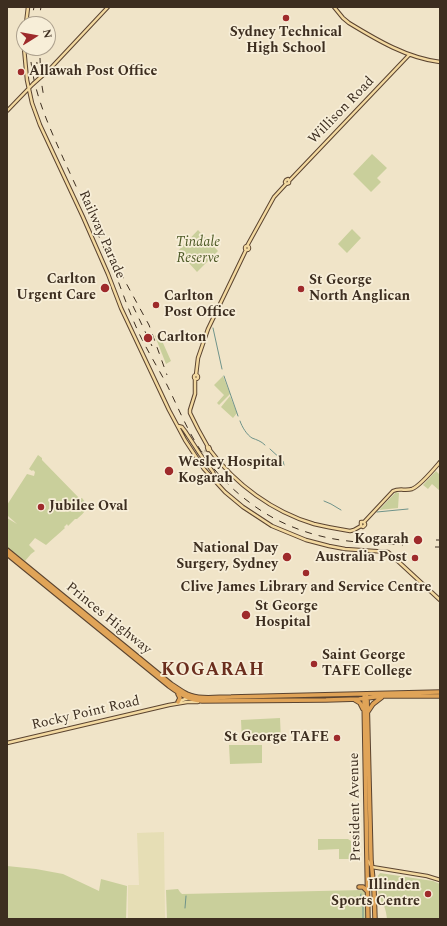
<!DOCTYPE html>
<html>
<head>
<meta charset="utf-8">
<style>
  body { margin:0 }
  #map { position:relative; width:447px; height:926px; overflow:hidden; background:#f0e4c8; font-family:Spectral,serif }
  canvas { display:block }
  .frame { position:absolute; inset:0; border:8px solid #3d2e20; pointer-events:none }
  .north { position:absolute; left:16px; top:16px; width:40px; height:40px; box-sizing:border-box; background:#f7eed8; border:1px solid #ada18e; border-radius:50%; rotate:79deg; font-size:11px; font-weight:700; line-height:16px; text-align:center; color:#3d2e20 }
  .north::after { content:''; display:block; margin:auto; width:14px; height:18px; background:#9e2a2b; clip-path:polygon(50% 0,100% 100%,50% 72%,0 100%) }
</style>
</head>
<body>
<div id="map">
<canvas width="447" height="926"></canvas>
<div class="frame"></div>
<div class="north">N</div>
</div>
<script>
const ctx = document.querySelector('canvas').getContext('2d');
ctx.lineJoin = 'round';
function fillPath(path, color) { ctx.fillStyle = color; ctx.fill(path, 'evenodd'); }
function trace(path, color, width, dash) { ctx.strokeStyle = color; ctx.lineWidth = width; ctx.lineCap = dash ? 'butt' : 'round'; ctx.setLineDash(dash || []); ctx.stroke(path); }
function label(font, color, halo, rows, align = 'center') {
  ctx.font = font + ' Spectral,serif'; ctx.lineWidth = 3.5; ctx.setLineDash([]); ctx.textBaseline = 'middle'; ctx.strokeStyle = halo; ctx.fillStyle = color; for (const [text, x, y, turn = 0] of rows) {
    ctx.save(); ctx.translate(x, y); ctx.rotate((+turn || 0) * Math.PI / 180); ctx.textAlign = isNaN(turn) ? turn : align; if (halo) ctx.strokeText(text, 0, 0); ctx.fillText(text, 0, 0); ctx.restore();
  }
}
fillPath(new Path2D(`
  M164 832 165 919H128V885H139L137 833Z`), '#e6deb5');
fillPath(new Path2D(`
  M372 154 387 168 377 178 381 182 371 192 353 174Z
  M352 229 361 238 347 253 338 244Z
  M198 230 218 251 197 272 178 251Z
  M159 334 171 361 166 364 155 336Z
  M223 376 230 394 219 405 217 403 224 395 214 385Z
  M230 396 237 413 233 418 221 407Z
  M38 455 42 458V460L80 499 82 498C90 508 85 512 77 519H75L68 526 67 524 64 527 65 528C59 534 52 539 46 545L35 538 29 545 35 551 31 554 25 561 7 547V518L17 524 8 516H7V505L27 474 34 476 35 472 33 470 32 471 29 469Z
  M436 471 440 475V491L432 484 428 489 423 485Z
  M396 492 399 493 398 508 379 510Z
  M280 718 281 741 242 742 241 720Z
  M229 745H262V763L230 764Z
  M348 839 351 841V859H339V849L318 850V839Z
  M7 866 36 869 63 874 99 891 101 879 127 886 126 919H7Z
  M380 873 433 881 440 884V919H387C386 911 385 905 379 899L377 877Z
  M178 889 180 892 182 894 365 890 366 919H167L166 890Z`), '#c9cf9b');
trace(new Path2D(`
  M213 328 222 369
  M224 376 238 416
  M240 421C242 427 247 435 252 438 257 440 261 441 265 445
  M270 449 283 461 284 465
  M324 501 331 504 341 510
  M377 512 408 509
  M361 894 360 899 363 907V919
  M185 908 186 896`), '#6f938a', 1);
trace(new Path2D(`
  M201 453 207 450`), '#ccc0a6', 2.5, [2.5, 1]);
const major = new Path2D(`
  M334 7 343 18 349 23C377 40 407 58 440 62
  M26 24 28 7
  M24 48 27 80 32 103 40 125 83 217 108 274 121 308 169 410 185 440 204 469 225 492 243 507 272 526 306 540 329 546 345 549 388 552 440 600
  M42 76 48 71 108 7
  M7 111 33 84
  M286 184 285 182 286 180 288 179 289 181
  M245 248a2 2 0 1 1 4 0a2 2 0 1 1-4 0Z
  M247 246 274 197 286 184 289 183V181L409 55
  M194 377a2 2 0 1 1 4 0a2 2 0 1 1-4 0Z
  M196 375 198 358 208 329 246 250
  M195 380V394L190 410V413L198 429 208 447
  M178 426 182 427 185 431 200 454 213 472 217 483
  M207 447H209L210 449 208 450Z
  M210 450C235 484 273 512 314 524 326 527 338 529 350 531L354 530 361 526V522H364L393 491C399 488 406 491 412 489 420 486 434 469 440 462
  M361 526 363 527 365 525V524L364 522
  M179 701 189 698
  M7 743 169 705 187 702H198
  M368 861 372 867 427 876 440 880`);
const highway = new Path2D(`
  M7 550 171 684C176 687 181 691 187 694 200 700 217 697 231 697L440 692
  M7 554 169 686C180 694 189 700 202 701L326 700 359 699 383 696H440
  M178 694 180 698 178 702
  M364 697 368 919
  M367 697 371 860 374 890 375 919
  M355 700 360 703 363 709
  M367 713 373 704 382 697
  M359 887H363L367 891`);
trace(major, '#5b4430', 4.5);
trace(highway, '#5b4430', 5.5);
trace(major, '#f3d9a0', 2.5);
trace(highway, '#e0a458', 3.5);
trace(new Path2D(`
  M31 24 34 7
  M38 24 41 7
  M30 48C31 88 48 124 64 160 78 191 93 222 106 253 117 275 124 299 134 322 143 344 156 364 167 385 178 407 187 430 201 451 214 471 230 488 249 502 272 520 300 532 329 538 353 543 378 543 403 545
  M36 48 37 64
  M40 58 41 80 44 98
  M120 272 149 325 167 375
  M133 306 152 346
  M385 538H403
  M436 540H440
  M435 547H440`), '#3d2e20', 1, [7, 7]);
const majorBridge = new Path2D(`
  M33 84 42 76`);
trace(majorBridge, '#5b4430', 4.5, []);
trace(majorBridge, '#f3d9a0', 2.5);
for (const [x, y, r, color] of [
  [286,18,4,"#9e2a2b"],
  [21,72,4,"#9e2a2b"],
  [105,288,5,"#9e2a2b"],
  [301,289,4,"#9e2a2b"],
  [156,305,4,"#9e2a2b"],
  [148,338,5,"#9e2a2b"],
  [169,471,5,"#9e2a2b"],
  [41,507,4,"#9e2a2b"],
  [418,540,5,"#9e2a2b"],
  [287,557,5,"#9e2a2b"],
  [415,558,4,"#9e2a2b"],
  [306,573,4,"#9e2a2b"],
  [246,615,5,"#9e2a2b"],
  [314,664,4,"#9e2a2b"],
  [337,738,4,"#9e2a2b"],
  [428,894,4,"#9e2a2b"]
]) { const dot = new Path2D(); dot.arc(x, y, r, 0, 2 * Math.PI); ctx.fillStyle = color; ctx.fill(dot); trace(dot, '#f7eed8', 1.5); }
label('bold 14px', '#3d2e20', '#f7eed8', [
  ["Sydney Technical",286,33,"center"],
  ["High School",286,49,"center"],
  ["Allawah Post Office",29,72],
  ["Carlton",96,280,"right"],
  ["Urgent Care",96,296,"right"],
  ["St George",309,281],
  ["North Anglican",309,297],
  ["Carlton",164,297],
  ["Post Office",164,313],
  ["Carlton",157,338],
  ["Wesley Hospital",178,463],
  ["Kogarah",178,479],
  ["Jubilee Oval",49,507],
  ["Kogarah",409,540,"right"],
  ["National Day",278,549,"right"],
  ["Surgery, Sydney",278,565,"right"],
  ["Australia Post",407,558,"right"],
  ["Clive James Library and Service Centre",306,588,"center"],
  ["St George",255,607],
  ["Hospital",255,623],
  ["Saint George",322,656],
  ["TAFE College",322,672],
  ["St George TAFE",329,738,"right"],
  ["Illinden",420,886,"right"],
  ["Sports Centre",420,902,"right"]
], 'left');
label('14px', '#3d2e20', '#f7eed8', [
  ["Willison Road",342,111,-46],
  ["Railway Parade",101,235,66],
  ["Princes Highway",108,619,39],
  ["Rocky Point Road",86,714,-13],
  ["President Avenue",356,807,-91]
]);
label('italic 14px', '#4d5a26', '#f7eed8', [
  ["Tindale",198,243],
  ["Reserve",198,259]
]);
ctx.letterSpacing = '1px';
label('bold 18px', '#6b2e1e', '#f7eed8', [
  ["KOGARAH",213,671]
]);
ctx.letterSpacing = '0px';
</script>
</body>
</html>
